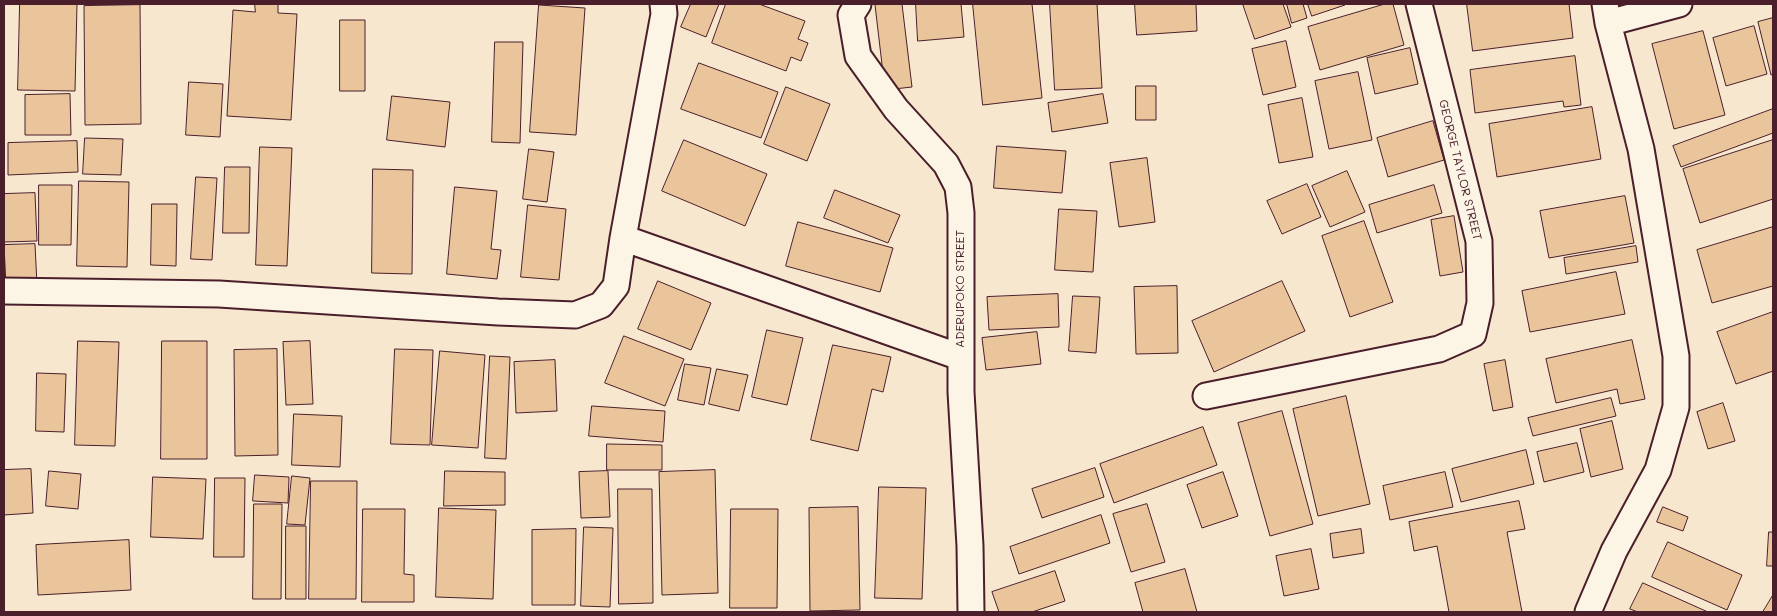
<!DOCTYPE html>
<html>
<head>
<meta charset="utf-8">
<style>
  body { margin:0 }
  #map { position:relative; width:1777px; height:616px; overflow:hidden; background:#f7e7cf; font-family:Mali,sans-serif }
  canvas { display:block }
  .frame { position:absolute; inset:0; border:5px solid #4a1f2b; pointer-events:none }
</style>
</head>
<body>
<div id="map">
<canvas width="1777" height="616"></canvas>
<div class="frame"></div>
</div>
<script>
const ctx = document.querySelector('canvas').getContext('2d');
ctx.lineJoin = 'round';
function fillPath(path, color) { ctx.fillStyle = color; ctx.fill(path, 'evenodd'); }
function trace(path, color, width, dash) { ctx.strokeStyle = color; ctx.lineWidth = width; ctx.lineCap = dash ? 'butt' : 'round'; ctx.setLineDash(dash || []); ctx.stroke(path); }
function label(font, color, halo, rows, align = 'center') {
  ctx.font = font + ' Mali,sans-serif'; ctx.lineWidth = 4; ctx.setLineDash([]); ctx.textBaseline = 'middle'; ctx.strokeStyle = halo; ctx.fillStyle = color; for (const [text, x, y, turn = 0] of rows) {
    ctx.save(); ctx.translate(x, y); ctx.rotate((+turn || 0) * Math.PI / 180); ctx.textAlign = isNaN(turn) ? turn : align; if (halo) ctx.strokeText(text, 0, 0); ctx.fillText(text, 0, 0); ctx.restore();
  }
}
const building = new Path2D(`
  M20 4H77L75 91 18 90Z
  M255 4H278V13L297 14 291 120 227 116 233 10 255 12Z
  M691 4H719L706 37 681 27Z
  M726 4H759L805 21 798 39 808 43 801 61 791 57 786 71 712 43Z
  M902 4 912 87 885 90 875 5Z
  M916 4H961L964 37 918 41Z
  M973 4H1032L1042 98 983 105Z
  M1050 4H1097L1102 88 1055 90Z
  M1135 4H1196L1197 31 1137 35Z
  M1243 4H1283L1291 27 1255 39Z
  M1287 4H1303L1307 18 1292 23Z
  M1308 4H1344L1345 5 1312 16Z
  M1385 4H1393L1404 45 1320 70 1308 27Z
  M1467 4H1569L1573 38 1473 51Z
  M140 5 141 124 85 125 84 6Z
  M539 5 585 8 576 135 530 132Z
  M1773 18V74L1771 75 1758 22Z
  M340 20H365V91H340Z
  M1754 26 1767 74 1726 86 1713 38Z
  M1703 31 1725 115 1674 129 1652 44Z
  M1286 41 1296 87 1263 95 1252 49Z
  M495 42H523L520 143 492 142Z
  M1410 48 1418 84 1375 94 1367 58Z
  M1575 56 1581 105 1564 107 1563 101 1475 113 1470 70Z
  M699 63 778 92 761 138 681 109Z
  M1358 72 1372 140 1329 149 1315 81Z
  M189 82 223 84 220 137 186 135Z
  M1136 86H1156V120H1136Z
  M786 87 830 104 807 161 764 144Z
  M70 94 71 135H25V95Z
  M1103 94 1108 123 1052 132 1048 103Z
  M392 96 450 102 445 147 387 140Z
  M1302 98 1313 157 1279 163 1268 105Z
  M1592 107 1601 159 1497 177 1489 124Z
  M1773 109V133L1681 167 1673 146Z
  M1433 121 1444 160 1388 177 1377 138Z
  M85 138 123 139 121 175 83 174Z
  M684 140 767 174 745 226 662 191Z
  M1773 140V199L1700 223 1683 169Z
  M77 141 78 172 8 175V143Z
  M997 146 1066 151 1062 193 994 188Z
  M260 147 292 148 287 266 256 265Z
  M529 149 554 152 547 202 523 199Z
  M1147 158 1155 222 1119 227 1110 163Z
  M225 167H250L249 233H223Z
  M373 169 413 170 412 274 372 273Z
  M1347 171 1365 212 1330 227 1312 186Z
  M196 177 217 178 212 260 191 259Z
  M79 181 129 182 127 267 77 266Z
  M1307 184 1321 217 1282 234 1267 201Z
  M39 185H72L71 245H39Z
  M1434 185 1442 213 1377 233 1369 205Z
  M455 187 497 191 491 249 501 250 497 279 447 274Z
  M835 190 900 215 888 243 824 218Z
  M35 193 37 241 4 242V194Z
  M1625 196 1634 243 1549 258 1540 211Z
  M152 204H177L176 266 151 265Z
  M528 205 566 209 559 280 521 277Z
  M1059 209 1097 211 1093 272 1055 270Z
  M1454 216 1463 272 1440 276 1431 220Z
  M1364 221 1393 302 1350 317 1322 236Z
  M798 222 893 248 880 292 786 266Z
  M1773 227V286L1712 303 1697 250Z
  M35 244 37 285 6 286 4 245Z
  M1636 246 1638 262 1566 274 1564 258Z
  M1616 272 1625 314 1530 332 1522 291Z
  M658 281 711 303 691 350 638 329Z
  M1282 281 1305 331 1214 372 1192 321Z
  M1177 286 1178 353 1136 354 1134 287Z
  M1058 294 1059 327 989 330 987 297Z
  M1073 296 1100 297 1096 353 1069 351Z
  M1773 312V371L1736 384 1717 332Z
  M767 330 803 338 787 405 752 397Z
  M1037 332 1041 364 986 370 982 338Z
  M624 336 684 359 665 406 605 383Z
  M1632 340 1645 399 1620 404 1617 389 1556 403 1546 359Z
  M78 341 119 342 115 446 75 445Z
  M162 341H207V459H161Z
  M310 341 313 404 286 405 283 342Z
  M833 345 891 357 883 392 872 389 858 451 811 440Z
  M277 349 278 455 235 456 234 350Z
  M395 349 433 350 430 445 391 444Z
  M440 351 485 355 478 448 432 445Z
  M490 356 510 357 506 459 485 458Z
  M555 360 557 411 516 413 514 362Z
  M1505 360 1513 407 1493 411 1484 364Z
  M685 364 711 368 704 405 678 400Z
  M717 369 748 375 739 411 709 404Z
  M37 373 66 374 64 432 36 431Z
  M1346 396 1370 504 1318 516 1293 409Z
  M1611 398 1616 416 1533 436 1528 418Z
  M1723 403 1735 441 1708 449 1697 412Z
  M592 406 665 411 663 442 589 436Z
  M1282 411 1313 524 1270 536 1238 423Z
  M294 414 342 416 340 467 292 465Z
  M1612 421 1623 469 1591 477 1580 429Z
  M1203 427 1217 465 1114 503 1100 464Z
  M1577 443 1584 472 1544 482 1537 452Z
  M607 444 662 445V470H607Z
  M1526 450 1534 484 1461 502 1452 469Z
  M1095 468 1104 497 1042 518 1032 489Z
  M31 469 33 513 4 515V470Z
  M715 470 718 593 662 595 659 472Z
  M49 471 81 474 78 509 46 506Z
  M445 471 505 472V505L444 506Z
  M608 471 610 517 581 518 579 472Z
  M1223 472 1238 516 1202 528 1187 485Z
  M1445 472 1453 507 1390 520 1383 486Z
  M255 475 289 477 288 503 253 501Z
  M292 476 310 478 305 525 287 524Z
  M153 477 206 479 203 539 151 537Z
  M215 478H245L244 557H214Z
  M311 481H357L356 599H309Z
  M879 487 926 488 922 599 875 598Z
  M618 489H652L653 603 619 604Z
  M1519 501 1525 529 1507 532 1522 612H1449L1437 546 1414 551 1409 522Z
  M254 504H282L281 599H253Z
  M1147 504 1165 562 1131 572 1113 514Z
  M858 507 860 610 810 611 809 508Z
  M1663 507 1688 517 1683 531 1657 522Z
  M439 508 496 510 493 599 436 597Z
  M363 509H405L404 574 414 575V602H362Z
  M731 509H778L777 608H730Z
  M1101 515 1110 543 1019 574 1010 547Z
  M286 526H306V599H286Z
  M584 527 613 528 610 607 581 606Z
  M576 529 575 605H532V530Z
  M1361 529 1364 553 1333 558 1330 534Z
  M1769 532H1773V566H1767Z
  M129 540 131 590 38 595 36 545Z
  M1668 542 1742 575 1727 610 1652 577Z
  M1311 549 1319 589 1284 596 1276 556Z
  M1185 569 1197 612H1143L1135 583Z
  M1055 571 1065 601 1032 612H999L992 592Z
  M1643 583 1708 612H1638L1630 609Z
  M1773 595V612H1763Z`);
fillPath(building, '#eac59b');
trace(building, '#4a1f2b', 1);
const street = new Path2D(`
  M858 4 851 15 858 56 896 109 946 164 958 187 961 213V392L970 546 971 612
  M1608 23 1679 4
  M623 238 960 357
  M4 291 219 294 498 312 575 315 601 305 616 286 623 238 664 14 663 4
  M1206 396 1439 349 1473 334 1480 303 1479 241 1419 4
  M1588 612 1614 551 1658 470 1676 407V356L1641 149 1608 23 1605 4`);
trace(street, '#4a1f2b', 29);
trace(street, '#fcf5e5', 25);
label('12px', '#4a1f2b', '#fcf5e5', [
  ["GEORGE TAYLOR STREET",1460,170,76],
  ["ADERUPOKO STREET",960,289,-90]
]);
</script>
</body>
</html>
